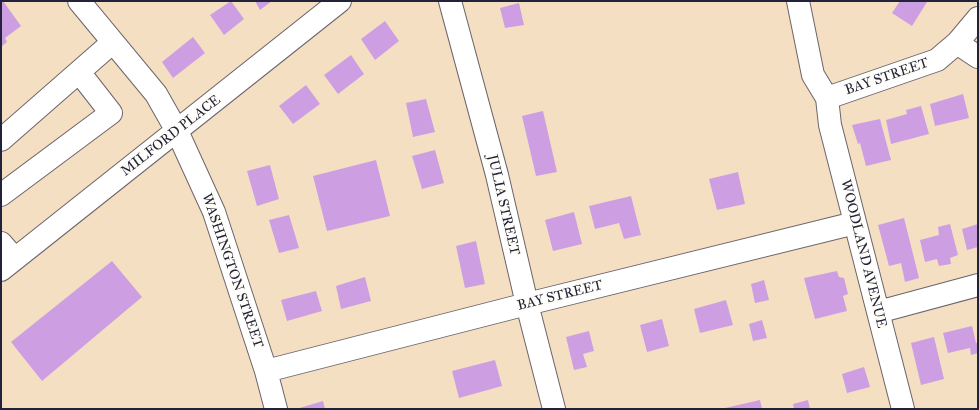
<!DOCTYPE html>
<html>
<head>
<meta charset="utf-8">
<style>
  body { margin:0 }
  #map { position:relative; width:979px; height:410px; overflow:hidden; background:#f4dfc3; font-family:"IM FELL Great Primer",serif }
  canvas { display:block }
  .frame { position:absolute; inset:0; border:2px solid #22223b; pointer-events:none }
</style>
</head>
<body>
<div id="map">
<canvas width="979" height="410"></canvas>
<div class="frame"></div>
</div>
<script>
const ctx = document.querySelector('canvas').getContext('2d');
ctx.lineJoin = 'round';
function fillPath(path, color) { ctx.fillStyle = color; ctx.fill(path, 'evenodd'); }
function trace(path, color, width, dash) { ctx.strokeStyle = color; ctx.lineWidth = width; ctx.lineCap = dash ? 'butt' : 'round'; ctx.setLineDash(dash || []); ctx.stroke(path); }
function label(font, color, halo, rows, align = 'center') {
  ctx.font = font + ' "IM FELL Great Primer",serif'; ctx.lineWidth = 4; ctx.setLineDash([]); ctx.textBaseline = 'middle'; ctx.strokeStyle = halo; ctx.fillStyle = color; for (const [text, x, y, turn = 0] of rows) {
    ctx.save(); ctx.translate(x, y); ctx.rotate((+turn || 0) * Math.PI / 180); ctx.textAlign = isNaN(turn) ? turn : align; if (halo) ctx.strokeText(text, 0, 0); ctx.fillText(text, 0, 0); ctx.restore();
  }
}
fillPath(new Path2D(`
  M1 1H3L21 26 5 38 7 42 1 47Z
  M231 1 244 19 224 35 210 15Z
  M255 1H272L260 10Z
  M900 1 927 2 912 26 892 13Z
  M519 3 524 25 505 28 500 8Z
  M385 21 399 41 375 60 361 39Z
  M193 37 205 53 173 78 162 62Z
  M351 55 364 74 338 94 324 75Z
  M306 85 320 104 293 124 279 106Z
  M963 94 969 118 935 126 930 104Z
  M426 99 435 132 413 137 406 103Z
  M921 106 929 134 891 144 886 120 907 114 906 110Z
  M543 111 557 172 536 176 522 116Z
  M880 119 891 160 866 166 860 143 858 144 852 125Z
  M435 150 444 183 422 189 412 156Z
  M376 160 390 216 327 231 313 176Z
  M270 165 279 199 257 206 247 171Z
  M738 172 745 204 717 210 709 179Z
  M631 196 641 235 624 239 619 223 595 229 589 206Z
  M574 212 582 244 553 251 545 220Z
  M289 215 299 248 279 253 269 220Z
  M904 218 919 278 905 282 901 263 889 266 878 225Z
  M950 224 958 255 950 258 951 264 939 266 937 259 925 262 920 240 939 235 938 227Z
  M978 224V247L967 250 962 229Z
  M476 241 485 284 465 288 456 246Z
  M112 261 142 297 42 381 11 342Z
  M837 271 839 277 844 278 848 294 843 296 847 311 815 319 804 278Z
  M365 277 371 301 341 309 336 286Z
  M764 280 769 300 755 303 751 284Z
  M316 291 322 311 287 321 281 300Z
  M726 300 733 325 700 333 694 309Z
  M662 319 669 346 647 352 640 325Z
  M762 320 767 338 753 341 749 324Z
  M972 326 976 343H978V353L971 355 970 348 948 353 943 333Z
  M589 331 594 351 583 354 587 367 574 370 566 337Z
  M934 337 944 379 921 385 911 343Z
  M495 360 502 386 459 398 452 371Z
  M864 367 870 387 847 393 842 374Z
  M760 400 762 409H725V408Z
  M808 400 810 409H794L793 404Z
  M323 401 325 409H296Z`), '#cd9fe2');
const minor = new Path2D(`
  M79 1 156 94 177 131 214 212 266 371 276 409
  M450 1 497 175 527 304 554 409
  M798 1 813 75 827 98 830 125 903 409
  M957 43 978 57
  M827 98 937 60 957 43 978 18
  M1 140 113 42
  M1 195 111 113 79 72
  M1 243 15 259
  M1 270 340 1
  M878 312 978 285
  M266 371 527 304 855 223`);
trace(minor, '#6c646b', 24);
trace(minor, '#fff', 22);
label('14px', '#22223b', '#fdfcf7', [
  ["BAY STREET",887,77,-19],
  ["MILFORD PLACE",171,136,-38],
  ["JULIA STREET",503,205,77],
  ["WOODLAND AVENUE",863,254,76],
  ["WASHINGTON STREET",232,271,71],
  ["BAY STREET",560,296,-14]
]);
</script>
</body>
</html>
